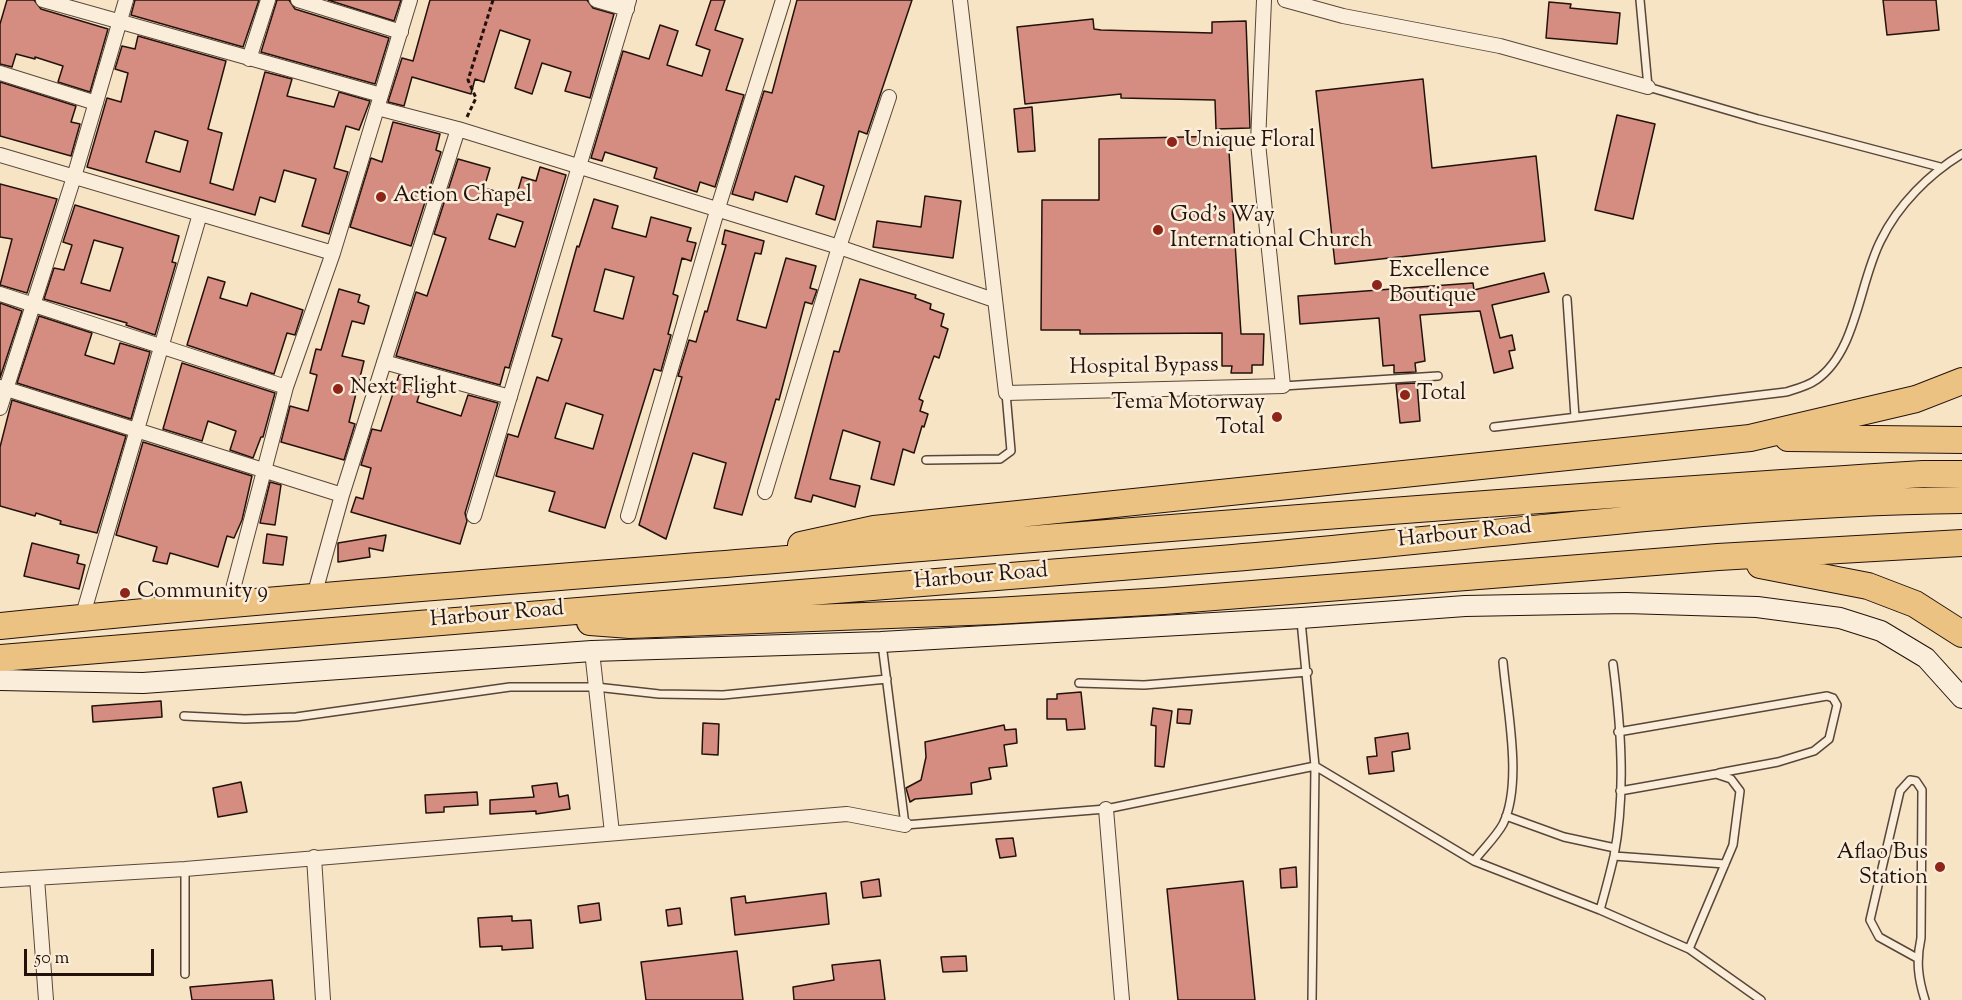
<!DOCTYPE html>
<html>
<head>
<meta charset="utf-8">
<style>
  body { margin:0 }
  #map { position:relative; width:1962px; height:1000px; overflow:hidden; background:#f7e4c5; font-family:"Sorts Mill Goudy",serif }
  canvas { display:block }
  .scale { position:absolute; left:24px; top:949px; width:130px; height:27px; box-sizing:border-box; border:3px solid #23120b; border-top:0; padding-left:8px; font-size:18px; line-height:21px; white-space:nowrap; color:#23120b; -webkit-text-stroke:4px #faedd9; paint-order:stroke }
</style>
</head>
<body>
<div id="map">
<canvas width="1962" height="1000"></canvas>
<div class="scale">50 m</div>
</div>
<script>
const ctx = document.querySelector('canvas').getContext('2d');
ctx.lineJoin = 'round';
function fillPath(path, color) { ctx.fillStyle = color; ctx.fill(path, 'evenodd'); }
function trace(path, color, width, dash) { ctx.strokeStyle = color; ctx.lineWidth = width; ctx.lineCap = dash ? 'butt' : 'round'; ctx.setLineDash(dash || []); ctx.stroke(path); }
function label(font, color, halo, rows, align = 'center') {
  ctx.font = font + ' "Sorts Mill Goudy",serif'; ctx.lineWidth = 5; ctx.setLineDash([]); ctx.textBaseline = 'middle'; ctx.strokeStyle = halo; ctx.fillStyle = color; for (const [text, x, y, turn = 0] of rows) {
    ctx.save(); ctx.translate(x, y); ctx.rotate((+turn || 0) * Math.PI / 180); ctx.textAlign = isNaN(turn) ? turn : align; if (halo) ctx.strokeText(text, 0, 0); ctx.fillText(text, 0, 0); ctx.restore();
  }
}
const building = new Path2D(`
  M7 0H34L41 9 108 29 90 92 58 82 63 66 35 57V59L16 54 12 67 0 64V24Z
  M135 0H259L243 47 131 15Z
  M277 0H289L295 9 389 38 375 84 261 52Z
  M328 0H401L394 21Z
  M430 0H587L593 8 614 14 590 98 565 91 571 72 542 63 532 94 515 88 530 40 500 30 484 82 475 79 471 94 412 77 404 106 388 102 402 58 413 61Z
  M711 0H725L715 30 743 39 726 90 744 95 715 187 700 182 697 192 654 178 657 168 605 152 602 161 591 158 623 51 649 59 660 25 678 31 667 65 702 76 710 50 696 45Z
  M797 0H912L867 134 859 131 835 220 816 214 824 186 795 176 787 202 755 192 753 200 732 194 764 91 772 93Z
  M1883 0H1936L1939 30 1887 35Z
  M1549 2 1571 4 1570 8 1620 13 1617 44 1546 38Z
  M1093 19 1094 29 1101 30 1212 33V22L1246 21 1250 128 1216 129 1215 100 1121 98V94L1025 104 1017 27Z
  M138 36 226 61 208 129 222 133 210 183 233 190 265 72 292 79 287 96 334 107 339 92 370 101 359 130 346 126 334 168 348 172 329 234 302 226 316 179 284 170 275 202 260 197 255 215 87 167 107 98 121 102 128 73 115 69 122 46 135 49ZM155 131 188 141 180 172 146 162Z
  M1423 79 1432 168 1536 156 1545 241 1335 264 1316 91Z
  M0 82 76 106 71 122 80 124 71 156 0 136Z
  M1032 107 1035 151 1018 152 1014 109Z
  M1617 115 1655 124 1633 219 1595 210Z
  M393 122 440 134 436 150 441 152 411 246 350 227 371 158 382 162Z
  M1228 136 1241 334H1264L1263 365H1252V373H1231L1232 366H1222V333L1080 334V330H1041L1042 200H1099V139Z
  M458 159 490 168 484 188 516 197 522 177 536 181 540 167 566 175 509 368 505 367 500 385 396 356 416 292 427 296 446 238 434 234ZM497 214 523 222 515 247 489 239Z
  M0 184 57 199 27 293 0 285 12 239 0 237Z
  M925 196 961 201 953 258 873 247 877 221 921 227Z
  M594 199 618 206 612 228 646 237 651 217 691 228 687 241 696 243 691 261 682 258 673 294 678 296 668 334 671 335 661 371 654 369 605 528 549 511 555 492 496 476 508 434 518 437 537 377 548 381 562 339 552 336 577 246 579 247ZM605 269 634 277 623 319 594 311ZM566 403 603 415 593 449 555 438Z
  M75 205 179 236 172 262 176 263 155 335 126 325 127 323 44 299 54 268 64 270 72 245 63 242ZM94 240 123 248 110 291 81 283Z
  M725 230 764 241 761 254 755 253 737 320 766 328 786 258 816 266 810 288 817 290 812 304 805 302 779 400 776 399 742 515 714 508 726 463 693 453 666 539 639 525 682 377 678 376 689 340 696 342 705 311 707 312 726 245 722 244Z
  M1544 273 1549 292 1492 305 1500 338 1512 335 1515 350 1509 351 1513 368 1494 373 1480 311 1420 315 1425 361 1415 363 1416 372 1394 373V365L1383 366 1379 318 1300 324 1298 296 1473 283 1474 290Z
  M208 277 225 282 220 298 247 306 251 293 303 310 295 335 287 333 274 374 187 345Z
  M860 279 916 295 915 298 931 304 930 309 944 314 941 326 948 329 939 358 934 356 919 399 923 401 920 411 928 414 924 427 922 426 914 453 903 449 894 485 871 479 880 442 843 430 830 479 860 486 855 507 813 495 811 502 795 498 834 351 839 352Z
  M339 289 360 295 358 302 369 306 364 324 352 321 342 356 364 361 349 422 355 424 344 460 281 442 290 406 308 411 317 375 310 373 316 349 321 350Z
  M0 303 22 311 0 378Z
  M39 316 92 333 85 355 114 364 120 343 150 352 131 419 17 383Z
  M182 363 275 393 263 437H261L253 458 230 450 236 431 208 421 202 441 163 429Z
  M399 375 423 382 417 402 461 416 468 395 498 403 465 513 467 521 460 544 351 512 356 497 363 499 371 468 361 465 372 429 381 431Z
  M1417 383 1420 421 1400 423 1396 384Z
  M12 400 126 436 97 533 60 524 61 521 36 513 35 516 0 506V447Z
  M143 442 252 476 242 520 234 538 227 536 218 567 170 553 167 564 153 561 157 547 116 535Z
  M270 482 281 485 275 525 260 523Z
  M267 534 287 537 283 565 263 563Z
  M386 535 383 551 369 548 370 557 338 562V543Z
  M32 543 79 555 77 563 85 565 79 589 24 576Z
  M1081 692 1085 729 1067 730 1066 719H1047V699H1057V694Z
  M161 701 162 717 93 722 92 706Z
  M1153 708 1172 711 1164 767 1155 766 1156 726 1151 725Z
  M1178 709 1192 710 1190 724 1177 723Z
  M703 723 719 724 718 755 702 754Z
  M1004 725 1005 730 1016 729 1017 743 1004 745 1007 766 989 768 991 779 971 783 972 794 915 799 910 802 906 788 921 780 926 757 925 742Z
  M1408 733 1410 749 1392 752 1394 771 1369 774 1367 757 1377 756 1375 738Z
  M241 782 247 812 218 817 213 788Z
  M557 783 559 797 568 795 570 809 536 814V811L490 814V800L534 797 532 786Z
  M477 792 478 805 444 807V812L426 813 425 795Z
  M1013 838 1016 856 1000 858 996 839Z
  M1296 867 1297 887 1281 888 1280 869Z
  M879 879 881 896 863 898 861 882Z
  M1243 881 1255 1000H1178L1167 889Z
  M826 893 829 924 735 935 731 898 745 896 746 903Z
  M599 903 601 920 580 923 578 906Z
  M680 908 682 924 668 926 666 910Z
  M512 916V921L531 920 533 948 502 950V946L480 947 478 918Z
  M737 951 743 1000H646L641 962Z
  M966 956 967 971 943 972 941 957Z
  M880 960 885 1000H794L793 987 834 980 832 965Z
  M272 980 274 1000H192L190 987Z`);
fillPath(building, '#d58c81');
trace(building, '#23120b', 1.5);
const lane = new Path2D(`
  M1640 0 1648 87 1758 119 1940 167
  M1567 299 1575 417
  M1283 386 1438 376
  M1494 427 1786 392C1796 389 1808 386 1816 380 1857 352 1859 282 1881 240 1898 205 1929 174 1962 154
  M926 460 1000 459 1011 451 1006 393
  M1301 621 1315 766 1312 1000
  M882 644 905 825 1106 809 1315 766 1474 861 1600 910 1689 949 1733 845 1740 791 1731 779 1716 774 1620 791
  M1079 683 1144 685 1308 672
  M184 716 245 719 296 717 510 687H596L659 694 723 695 887 679
  M1618 732 1827 696 1833 698 1837 705 1829 739 1814 751 1778 762 1719 773
  M1506 816 1564 837 1615 848
  M1614 856 1725 864
  M1474 861C1483 849 1496 837 1503 824 1523 783 1507 709 1503 662
  M185 869V974
  M1600 910C1605 892 1610 874 1614 856 1626 794 1621 726 1613 664
  M1689 949 1761 1000
  M1917 958 1879 937 1870 920 1900 791 1910 780 1916 781 1922 790 1921 938C1916 961 1918 978 1925 1000`);
const street = new Path2D(`
  M43 0 381 95
  M298 0 401 32
  M596 0 627 9
  M960 0 1006 393 1283 386 1258 143 1264 0
  M1285 0 1343 16 1500 46 1648 87
  M249 59 268 0
  M0 73 96 103
  M377 108 458 129 839 247 994 300
  M0 155 333 253
  M0 294 286 387
  M384 362 510 397
  M0 387 342 495
  M0 408 74 177 126 0
  M765 492 839 247 889 97
  M474 516 629 0
  M628 516 717 211 783 0
  M314 596 342 495 458 129
  M229 604 286 387 333 253 410 0
  M82 618 200 214
  M592 651 612 833
  M1106 809 1122 1000
  M314 857 323 1000
  M37 878 46 1000
  M0 880 185 869 847 814 905 825`);
const secondary = new Path2D(`
  M0 680 143 683 592 651 881 642 1301 618 1465 606 1626 603 1757 607 1840 618 1881 631 1926 658 1962 698`);
const highway = new Path2D(`
  M1788 438 1962 440
  M801 545 874 529 1750 438 1916 399 1962 381
  M1760 565 1868 586 1915 604 1962 634
  M590 622 630 625 995 611 1164 601 1718 557 1962 543
  M0 626C254 600 508 581 763 561 1149 529 1536 498 1923 474H1962
  M0 658C411 623 822 592 1233 558 1476 538 1718 503 1962 500`);
trace(lane, '#58463a', 10);
trace(street, '#58463a', 16);
trace(secondary, '#23120b', 22);
trace(highway, '#23120b', 28);
trace(new Path2D(`
  M467 117 476 98 468 80 493 0`), '#23120b', 3, [4.5, 3]);
trace(lane, '#faedd9', 7);
trace(street, '#faedd9', 14);
trace(secondary, '#faedd9', 20);
trace(highway, '#ecc282', 26);
for (const [x, y, r, color] of [
  [1172,142,6,"#8f2418"],
  [381,197,6,"#8f2418"],
  [1158,230,6,"#8f2418"],
  [1377,285,6,"#8f2418"],
  [338,389,6,"#8f2418"],
  [1405,395,6,"#8f2418"],
  [1277,417,6,"#8f2418"],
  [125,593,6,"#8f2418"],
  [1940,867,6,"#8f2418"]
]) { const dot = new Path2D(); dot.arc(x, y, r, 0, 2 * Math.PI); ctx.fillStyle = color; ctx.fill(dot); trace(dot, '#faedd9', 2); }
label('22px', '#23120b', '#faedd9', [
  ["Unique Floral",1184,142],
  ["Action Chapel",393,197],
  ["God's Way",1170,217],
  ["International Church",1170,242],
  ["Excellence",1389,272],
  ["Boutique",1389,297],
  ["Next Flight",350,389],
  ["Total",1417,395],
  ["Tema Motorway",1265,404,"right"],
  ["Total",1265,429,"right"],
  ["Community 9",137,593],
  ["Aflao Bus",1928,854,"right"],
  ["Station",1928,879,"right"]
], 'left');
label('22px', '#23120b', '#faedd9', [
  ["Hospital Bypass",1144,368,-1],
  ["Harbour Road",1465,535,-6],
  ["Harbour Road",981,578,-5],
  ["Harbour Road",497,616,-5]
]);
</script>
</body>
</html>
